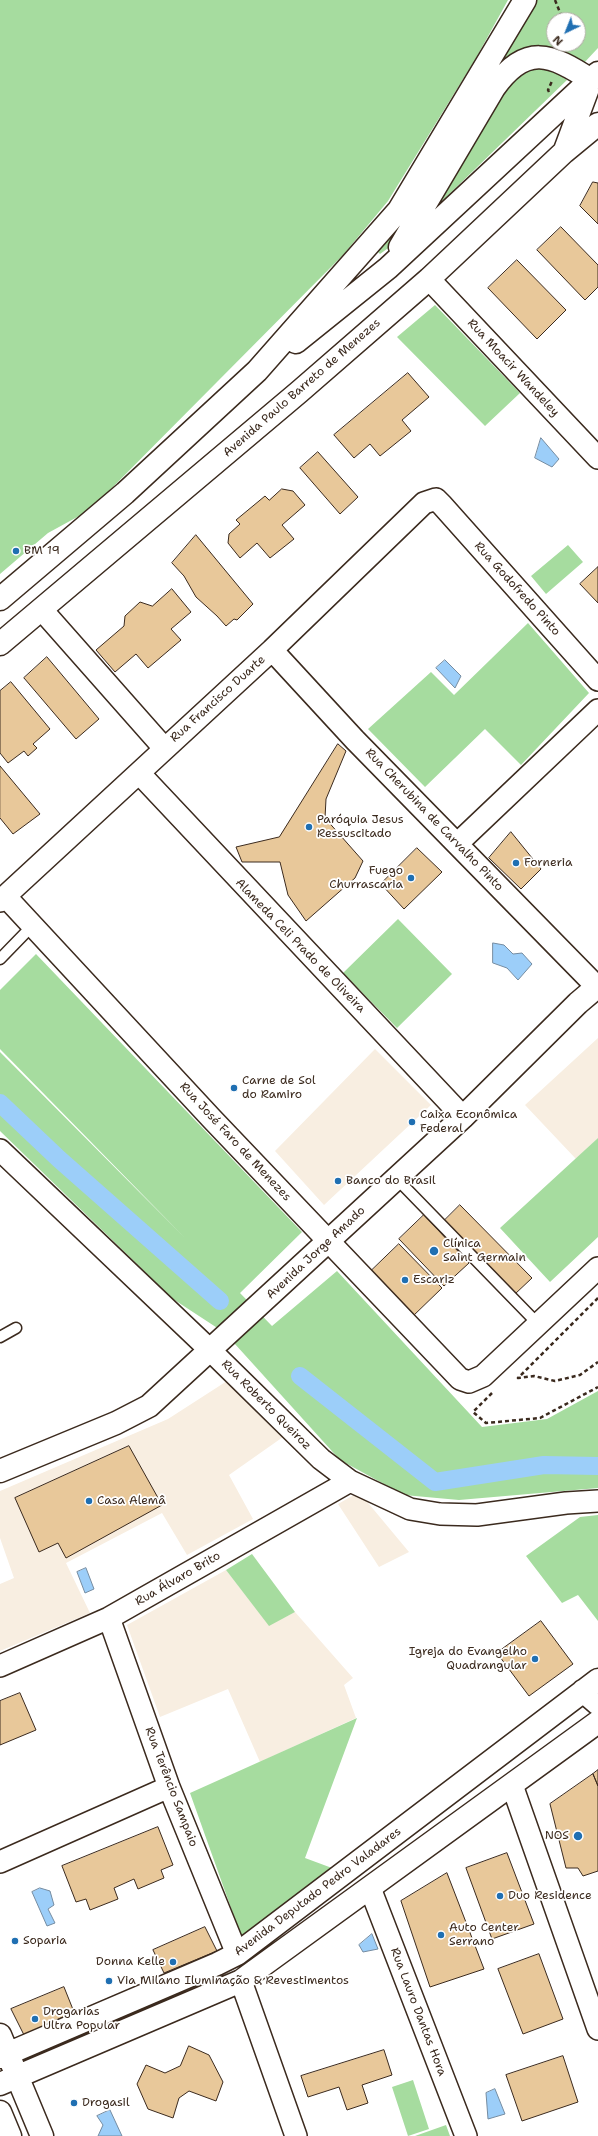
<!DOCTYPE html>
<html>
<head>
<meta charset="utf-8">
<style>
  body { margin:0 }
  #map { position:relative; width:598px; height:2136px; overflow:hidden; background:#fff; font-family:"Shantell Sans",sans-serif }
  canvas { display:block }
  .north { position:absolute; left:546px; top:12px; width:40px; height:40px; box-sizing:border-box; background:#fff; border:1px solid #b1aaa5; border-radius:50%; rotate:223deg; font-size:11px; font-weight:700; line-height:16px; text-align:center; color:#3b2a1e }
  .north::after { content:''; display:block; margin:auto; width:14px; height:18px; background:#1f6fb2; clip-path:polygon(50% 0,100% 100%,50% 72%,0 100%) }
</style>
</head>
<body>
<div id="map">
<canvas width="598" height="2136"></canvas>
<div class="north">N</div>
</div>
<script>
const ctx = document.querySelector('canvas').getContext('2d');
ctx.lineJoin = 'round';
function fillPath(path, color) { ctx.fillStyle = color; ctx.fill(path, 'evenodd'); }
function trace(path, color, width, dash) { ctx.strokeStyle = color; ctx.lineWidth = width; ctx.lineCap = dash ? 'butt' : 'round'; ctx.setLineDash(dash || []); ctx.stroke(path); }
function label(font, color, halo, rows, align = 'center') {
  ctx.font = font + ' "Shantell Sans",sans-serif'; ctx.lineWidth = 3.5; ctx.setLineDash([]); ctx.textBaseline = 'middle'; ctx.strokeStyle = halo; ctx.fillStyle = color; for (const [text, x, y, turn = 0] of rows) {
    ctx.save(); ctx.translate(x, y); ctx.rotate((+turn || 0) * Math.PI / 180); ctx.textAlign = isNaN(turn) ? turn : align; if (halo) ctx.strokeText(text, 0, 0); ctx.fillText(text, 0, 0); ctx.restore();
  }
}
fillPath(new Path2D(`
  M598 1038V1138L576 1159 525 1105Z
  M375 1049 431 1105 324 1205 275 1151Z
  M227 1381 283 1437 229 1475 253 1519 187 1555 162 1513 66 1563 90 1613 0 1651V1584L14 1578 0 1538V1491L168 1419Z
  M359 1492 409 1552 379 1567 338 1504Z
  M226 1570 269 1625 295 1612 353 1678 344 1685 356 1718 260 1762 228 1689 160 1717 127 1625Z`), '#f8eee1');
fillPath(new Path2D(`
  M0 0H508L476 58 388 201 343 255 90 510 48 533 0 574Z
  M532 0H598V48L583 64C567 51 553 45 532 47L391 246 380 254 378 252V247ZM554 20H578V44H554Z
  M532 65 552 69 567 80 440 203 434 199 511 78Z
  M435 305 520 393 485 426 397 337Z
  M568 545 583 562 546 594 531 576Z
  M528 623 589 693 521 765 485 729 425 787 368 729 431 672 454 695Z
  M398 919 452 974 397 1028 343 973Z
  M36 954 302 1232 240 1293 272 1326 337 1271 482 1427 547 1419 598 1391V1488L459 1500 404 1495 340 1460 225 1333 173 1299 0 1131V1052L185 1238 0 1049V990Z
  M598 1138V1237L550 1282 500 1228Z
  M598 1515V1621L578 1595 562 1603 526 1556 580 1517Z
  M252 1554 295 1612 269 1626 226 1570Z
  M357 1718 305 1858 332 1868 241 1936 190 1793Z
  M413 2080 429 2129 408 2136 392 2087Z
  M446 2125 450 2136H415Z`), '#a6dc9f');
const water = new Path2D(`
  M541 438 559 459 552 467 535 458Z
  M445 660 461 676 455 688 436 668Z
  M493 943 504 945 513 954 522 953 532 964 518 980 507 968 493 963Z
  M86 1568 94 1589 85 1593 77 1572Z
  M40 1888 50 1891 54 1905 48 1909 55 1923 47 1926 32 1892Z
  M372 1934 378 1949 363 1952 359 1945Z
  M495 2089 505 2114 488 2119 486 2093Z
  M110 2110 122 2136H98L103 2125 97 2116Z`);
fillPath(water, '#9ccef9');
trace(water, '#758ca1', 1);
trace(new Path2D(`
  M0 1103 59 1159 220 1301
  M300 1376 435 1482 544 1465 598 1466`), '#9ccef9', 18);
const building = new Path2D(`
  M593 182 598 183V224L580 206Z
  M561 227 598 265V287L585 300 537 250Z
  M517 260 566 310 537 339 488 288Z
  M408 373 429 397 402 420 411 431 380 456 370 444 354 458 334 435Z
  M318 452 358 497 340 514 300 468Z
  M282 489 293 491 305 505 282 525 294 539 270 558 257 543 240 558 228 543 229 534 240 524 236 520 265 496 269 500Z
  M196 535 253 604 237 620 234 619 226 626 217 616 196 597 184 576 172 563Z
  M598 567V603L580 584Z
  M172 589 191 612 171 629 181 640 148 668 136 654 115 672 96 650 124 626 125 616 140 602 152 606Z
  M47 657 99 719 76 739 24 678Z
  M11 682 50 729 33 744 37 748 28 756 24 751 8 763 0 753V691Z
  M338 744 346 751 326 799 325 818 363 861 355 878 306 921 288 895 280 862H242L236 847 279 837Z
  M0 766 40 814 13 834 0 818Z
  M511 832 541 869 521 889 489 858Z
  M417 848 442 872 404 909 381 884Z
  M460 1205 532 1278 515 1294 444 1221Z
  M424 1215 469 1263 444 1286 399 1239Z
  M399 1244 442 1288 412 1317 369 1273Z
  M129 1446 162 1505 66 1558 58 1543 39 1552 15 1498Z
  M541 1621 573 1664 529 1696 497 1653Z
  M20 1693 36 1730 0 1745V1701Z
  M598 1770V1786L593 1774Z
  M593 1774 598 1786V1871L583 1876 578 1868H566L550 1804Z
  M158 1827 173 1865 161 1870 164 1878 138 1889 134 1879 114 1888 118 1899 90 1910 86 1899 76 1902 62 1866Z
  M507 1853 534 1924 492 1939 466 1868Z
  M447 1873 484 1969 430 1987 401 1901Z
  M205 1927 217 1951 164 1973 153 1950Z
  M539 1954 563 2019 523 2034 498 1969Z
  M64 1987 74 2012 24 2035 11 2009Z
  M189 2046 209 2055 223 2082 216 2101 189 2091 179 2098 173 2118 148 2109 137 2084 146 2065 165 2073 180 2066Z
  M384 2050 392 2075 362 2085 368 2103 347 2110 339 2087 308 2097 301 2076Z
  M563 2056 578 2102 522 2121 506 2075Z`);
fillPath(building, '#e8c89a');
trace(building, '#3b2a1e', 1);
const service = new Path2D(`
  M0 959 33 925
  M396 1178 538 1324
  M0 1337 16 1328`);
const minor = new Path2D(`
  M429 279 598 458
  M42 610 164 748
  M272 650 355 740 598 988
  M139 773 463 1117
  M457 844 598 710
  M5 896 212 1119 460 1379 469 1382 483 1376 598 1268
  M0 901 272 650 424 503 436 499 442 505 598 680
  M0 1150 211 1351 321 1459 350 1481 410 1509 440 1514 477 1515 566 1503 598 1501
  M109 1618 169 1787 237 1954
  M0 1666 109 1618 350 1481
  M512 1785 598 2029
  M0 1862 169 1787
  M370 1888 466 2136
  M241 1981 296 2136`);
const tertiary = new Path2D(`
  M0 1471 116 1423 149 1406 463 1117 578 1003 598 986`);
const secondary = new Path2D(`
  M583 1691 598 1704
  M0 2035 42 2136
  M0 2057 217 1964 237 1954 598 1680
  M0 2084 241 1981 598 1722
  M0 2112 10 2136`);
const primary = new Path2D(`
  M565 150 590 83
  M400 247 494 88C526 43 551 54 591 80
  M296 342 388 268 598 73
  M0 599 125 493 257 371 399 210 525 0
  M0 644 299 392 429 279 564 152 598 124`);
trace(service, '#3b2a1e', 13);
trace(minor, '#3b2a1e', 24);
trace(tertiary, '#3b2a1e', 25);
trace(secondary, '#3b2a1e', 25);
trace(primary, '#3b2a1e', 25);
trace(new Path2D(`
  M555 0 563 20
  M549 92 548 90 552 81
  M598 1298 518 1378 534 1376 555 1381 580 1375 598 1362
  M492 1393 473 1412 486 1423 540 1418 598 1387`), '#3b2a1e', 2.5, [4, 3]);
trace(service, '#fff', 10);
trace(minor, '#fff', 21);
trace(tertiary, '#fff', 22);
trace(secondary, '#fff', 22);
trace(primary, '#fff', 22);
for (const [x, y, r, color] of [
  [16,551,4,"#1f6fb2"],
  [309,827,4,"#1f6fb2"],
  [516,863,4,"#1f6fb2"],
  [411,878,4,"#1f6fb2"],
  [234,1088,4,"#1f6fb2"],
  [412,1122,4,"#1f6fb2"],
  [338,1181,4,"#1f6fb2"],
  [434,1251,5,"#1f6fb2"],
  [405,1280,4,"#1f6fb2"],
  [89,1501,4,"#1f6fb2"],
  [535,1659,4,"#1f6fb2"],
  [578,1836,5,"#1f6fb2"],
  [500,1896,4,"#1f6fb2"],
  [441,1935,4,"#1f6fb2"],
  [15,1941,4,"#1f6fb2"],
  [173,1962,4,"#1f6fb2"],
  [109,1981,4,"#1f6fb2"],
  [35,2019,4,"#1f6fb2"],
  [74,2103,4,"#1f6fb2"]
]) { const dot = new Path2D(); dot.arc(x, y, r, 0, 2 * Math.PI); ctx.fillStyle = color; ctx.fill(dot); trace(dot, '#fff', 1.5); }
label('12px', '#3b2a1e', '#fff', [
  ["Rua Moacir Wandeley",513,368,47],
  ["Avenida Paulo Barreto de Menezes",302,388,-41],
  ["Rua Godofredo Pinto",517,589,48],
  ["Rua Francisco Duarte",218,699,-42],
  ["Rua Cherubina de Carvalho Pinto",434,820,46],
  ["Alameda Celi Prado de Oliveira",300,946,46],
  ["Rua José Faro de Menezes",235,1142,47],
  ["Avenida Jorge Amado",316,1253,-43],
  ["Rua Roberto Queiroz",266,1405,45],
  ["Rua Álvaro Brito",178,1579,-30],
  ["Rua Terêncio Sampaio",171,1787,69],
  ["Avenida Deputado Pedro Valadares",318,1892,-37],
  ["Rua Lauro Dantas Hora",418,2012,69]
]);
label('12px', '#3b2a1e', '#fff', [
  ["BM 19",24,551],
  ["Paróquia Jesus",317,820],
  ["Ressuscitado",317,834],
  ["Forneria",524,863],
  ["Fuego",403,871,"right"],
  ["Churrascaria",403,885,"right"],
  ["Carne de Sol",242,1081],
  ["do Ramiro",242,1095],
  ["Caixa Econômica",420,1115],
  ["Federal",420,1129],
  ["Banco do Brasil",346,1181],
  ["Clínica",443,1244],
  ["Saint Germain",443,1258],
  ["Escariz",413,1280],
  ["Casa Alemâ",97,1501],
  ["Igreja do Evangelho",527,1652,"right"],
  ["Quadrangular",527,1666,"right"],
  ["NOS",569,1836,"right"],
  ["Duo Residence",508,1896],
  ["Auto Center",449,1928],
  ["Serrano",449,1942],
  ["Soparia",23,1941],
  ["Donna Kelle",165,1962,"right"],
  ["Via Milano Iluminação & Revestimentos",117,1981],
  ["Drogarias",43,2012],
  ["Ultra Popular",43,2026],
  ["Drogasil",82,2103]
], 'left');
</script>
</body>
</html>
